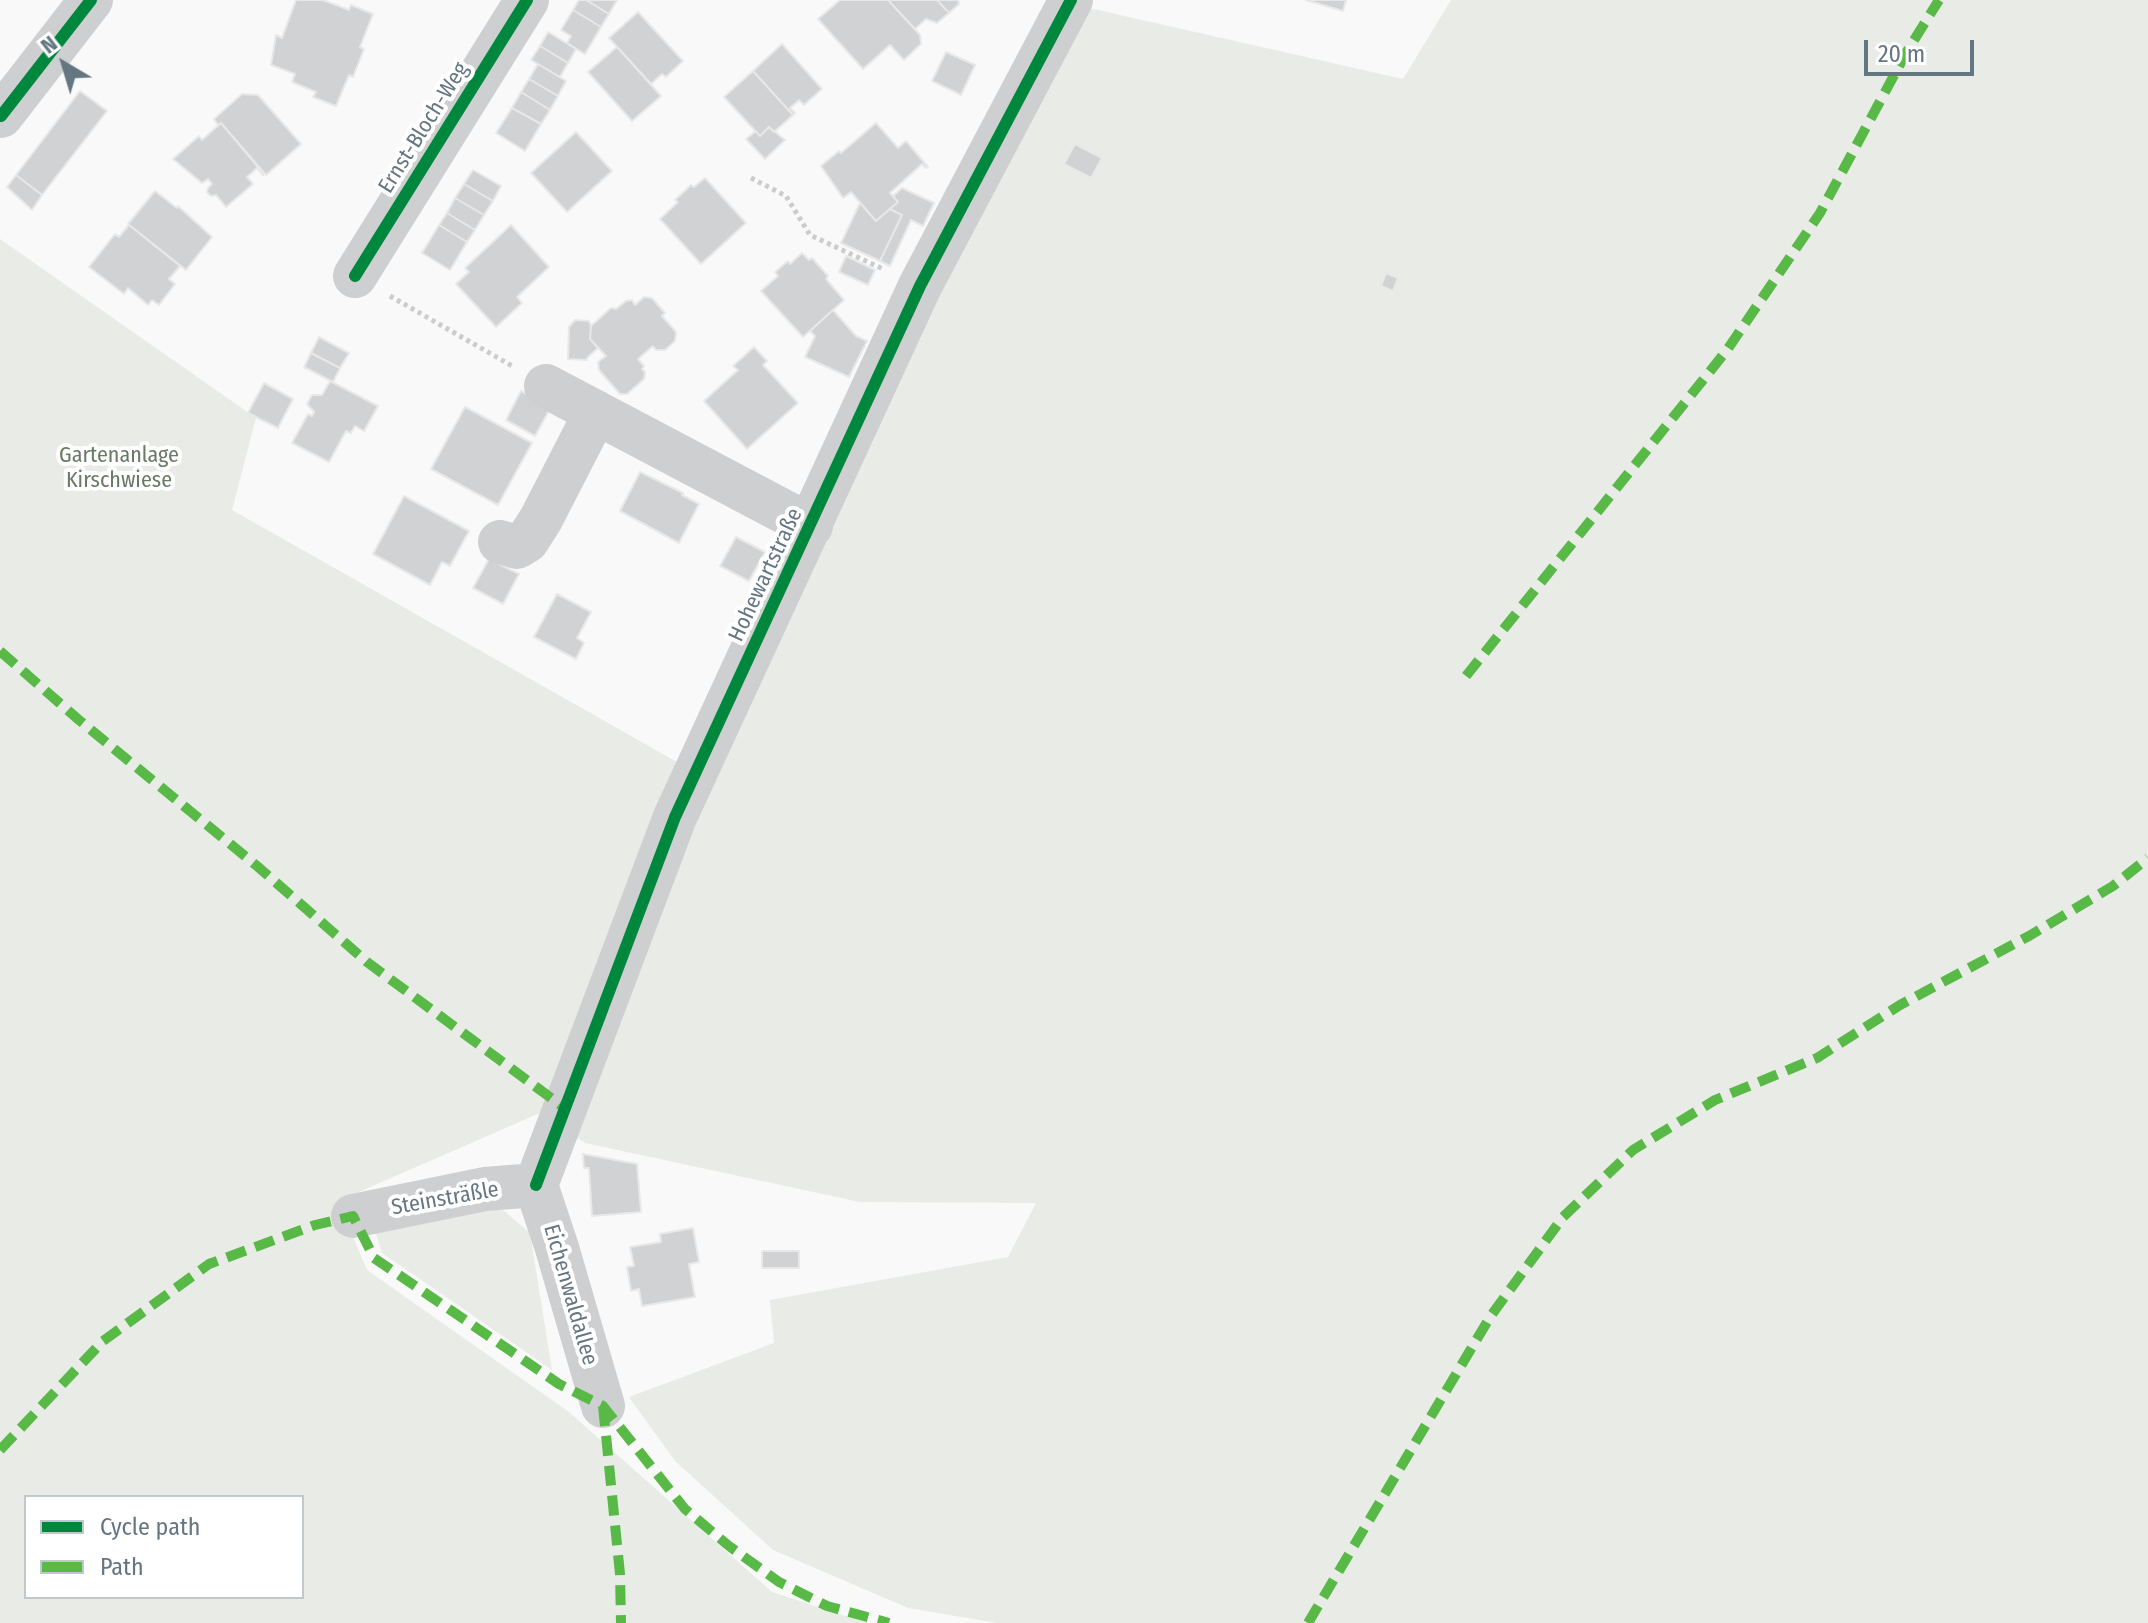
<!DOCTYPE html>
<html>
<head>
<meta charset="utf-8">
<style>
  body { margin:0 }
  #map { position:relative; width:2148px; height:1623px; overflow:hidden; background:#f9f9f9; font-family:"Fira Sans Condensed",sans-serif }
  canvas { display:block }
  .legend { position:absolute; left:24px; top:1495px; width:280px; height:104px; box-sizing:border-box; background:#fff; border:2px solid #c1c8cd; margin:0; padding:10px 14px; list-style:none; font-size:24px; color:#657683 }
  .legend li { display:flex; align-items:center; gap:16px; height:40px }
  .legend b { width:40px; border:2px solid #c1c8cd }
  .north { position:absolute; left:24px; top:24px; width:80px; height:80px; -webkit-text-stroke:6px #fff; paint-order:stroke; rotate:322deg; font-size:22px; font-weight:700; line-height:32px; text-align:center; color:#657683 }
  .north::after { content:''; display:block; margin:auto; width:28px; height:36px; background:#657683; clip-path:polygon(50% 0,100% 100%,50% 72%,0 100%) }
  .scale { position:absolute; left:1864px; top:40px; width:110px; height:36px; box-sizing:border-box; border:4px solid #657683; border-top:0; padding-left:10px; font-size:24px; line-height:28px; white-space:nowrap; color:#657683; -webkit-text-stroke:6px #fff; paint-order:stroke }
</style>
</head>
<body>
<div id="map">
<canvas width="2148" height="1623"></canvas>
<ul class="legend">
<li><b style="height:10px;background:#00873e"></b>Cycle path</li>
<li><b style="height:10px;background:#58b947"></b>Path</li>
</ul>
<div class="north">N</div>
<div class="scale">20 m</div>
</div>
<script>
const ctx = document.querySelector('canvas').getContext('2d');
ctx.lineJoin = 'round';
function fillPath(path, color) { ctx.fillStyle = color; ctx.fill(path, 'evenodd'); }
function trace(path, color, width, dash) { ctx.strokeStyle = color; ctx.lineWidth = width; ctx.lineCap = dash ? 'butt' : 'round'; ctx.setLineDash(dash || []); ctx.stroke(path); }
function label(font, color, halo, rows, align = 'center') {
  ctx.font = font + ' "Fira Sans Condensed",sans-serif'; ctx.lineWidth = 8; ctx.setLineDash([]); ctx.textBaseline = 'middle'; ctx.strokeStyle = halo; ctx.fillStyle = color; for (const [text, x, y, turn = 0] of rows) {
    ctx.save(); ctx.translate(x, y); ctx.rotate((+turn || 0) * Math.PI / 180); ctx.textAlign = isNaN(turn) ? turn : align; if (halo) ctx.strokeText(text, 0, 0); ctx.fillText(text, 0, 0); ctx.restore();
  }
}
fillPath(new Path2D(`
  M1451 0H2148V1623H997L908 1608 773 1550 675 1461 629 1397 774 1343 770 1300 1008 1257 1036 1203 860 1202 585 1143 540 1113 338 1201 367 1270 569 1412 772 1592 867 1623H0V239L256 418 232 510 707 779 881 387 1089 8 1403 79ZM26 1497H302V1597H26Z
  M465 1207 503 1210 530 1233 552 1370 382 1253 374 1227Z`), '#e8ebe6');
const building = new Path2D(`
  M296 0H323L349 10 351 5 373 14 360 47 364 49 353 77 349 75 336 106 313 97 316 92 292 82 295 74 271 65 276 35 282 38Z
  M579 0H586L609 14 601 27 573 10Z
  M586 0H617L609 14Z
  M840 0H888L920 35 921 44 904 60 890 45 863 69 818 19Z
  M888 0H937L949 13 937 23 926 19 915 29Z
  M937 0H958L959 4 949 13Z
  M1306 0H1346L1343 11Z
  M573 10 601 27 585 54 567 43 571 36 561 30Z
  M638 12 683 61 666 77 662 74 651 84 609 38Z
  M548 32 576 49 568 63 540 46Z
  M782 44 822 89 804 105 799 100 790 108 795 113 793 115 753 71Z
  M540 46 568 63 560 77 531 60Z
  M617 47 661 96 632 121 588 72Z
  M946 52 975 65 961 95 932 81Z
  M538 64 566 81 558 96 529 79Z
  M753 71 793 115 774 132 769 127 760 136 724 97Z
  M529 79 558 96 550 110 521 92Z
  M80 91 107 111 42 195 16 175Z
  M521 92 550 110 541 124 512 108Z
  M242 94 258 95 301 144 266 175 221 123 218 125 214 119Z
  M512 108 541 124 525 151 496 133Z
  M221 123 264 174 263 175 257 168 247 177 253 184 226 207 216 195 211 196 207 192 208 188 212 184 208 179 202 183 173 159 199 136 202 140Z
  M876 123 898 148 906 141 928 167 926 168 922 164 890 193 898 202 876 221 851 192 843 198 821 166 839 151 841 153Z
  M769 127 785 140 765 159 746 139 756 131 760 136Z
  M576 132 612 171 567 212 531 173Z
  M1075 144 1102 158 1091 178 1064 164Z
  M473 170 501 186 493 201 464 184Z
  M16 175 42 195 32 210 7 187Z
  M705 178 746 223 701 264 660 219 678 202 675 200 691 185 694 187Z
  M464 184 493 201 484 215 455 198Z
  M902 188 934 203 923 226 911 220 890 266 880 261 902 215 890 209 898 202 893 196Z
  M155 191 177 208 178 206 212 237 186 270 128 224Z
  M455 198 484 215 475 230 447 213Z
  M860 203 876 221 890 209 902 215 880 261 841 243Z
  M447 213 475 230 467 242 439 225Z
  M129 225 180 266 169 279 175 284 159 305 152 300 148 305 128 288 124 294 89 267 115 234 119 237Z
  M439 225 467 242 450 270 422 253Z
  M511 225 549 267 517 297 522 303 496 327 456 284 469 272 465 268Z
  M802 253 809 260 812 258 828 276 826 279 844 300 803 337 761 291 778 276 775 272 788 261 790 264Z
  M846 256 875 270 868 285 839 272Z
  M1386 273 1398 278 1393 291 1381 286Z
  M644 297 652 298 665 313 662 316 676 332 675 341 665 350H656L653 346 638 359 644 366 642 369 645 372 644 379 627 394H620L599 370 598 362 606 356 590 339 591 326 611 308 616 309 626 301 632 300 635 305Z
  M833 310 856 336 867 341 849 377 805 357 815 336 810 331Z
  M575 320 589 321 591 326 590 339 598 348 587 358V360L568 359 569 327Z
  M319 337 349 353 340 368 311 353Z
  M754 347 767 361 763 365 798 403 747 449 704 401 738 370 733 366Z
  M311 353 340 368 333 382 304 367Z
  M330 381 378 406 364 431 355 426 351 433 346 431 329 462 292 443 308 414 312 416 314 412 307 404 312 395H322Z
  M264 383 293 399 278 428 248 413Z
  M521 391 551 407 535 436 506 420Z
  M465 407 532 443 498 505 431 469Z
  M640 472 683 493 682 495 699 504 679 543 620 511Z
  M404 496 469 531 450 566 442 562 430 585 373 554Z
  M736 537 765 552 749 581 720 566Z
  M489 559 519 574 503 604 473 588Z
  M557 594 591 612 577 638 584 643 576 659 534 637Z
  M583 1154 637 1164 641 1212 592 1216 589 1168H584Z
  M693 1228 699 1262 689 1264 695 1297 642 1306 639 1289 631 1291 627 1267 634 1266 630 1247 661 1242 660 1234Z
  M762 1251H799V1268H762Z`);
fillPath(building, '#d0d2d3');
trace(building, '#e8e8e8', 2);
trace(new Path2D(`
  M751 178 786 196 810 235 883 269
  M390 296 514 367`), '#cbcccd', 5, [4, 4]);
trace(new Path2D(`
  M1 116 91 0
  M355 276 527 0
  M546 386 811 526
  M500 542 517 547 527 541 541 519 596 412
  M536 1185 675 817 920 286 1071 0
  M536 1185 557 1248 603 1406
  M353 1216 485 1189 536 1185`), '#cecfd0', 44);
trace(new Path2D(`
  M0 651 79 720 257 866 367 962 566 1109
  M1466 676 1727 350 1820 213 1906 53 1939 0
  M603 1406 620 1574 621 1623
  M0 1450 103 1341 209 1264 315 1225 353 1216 374 1258 559 1384 603 1406 685 1509 729 1546 779 1582 827 1606 889 1623
  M1308 1623 1490 1317 1563 1217 1633 1150 1715 1100 1817 1058 1900 1005 2029 936 2113 886 2148 858`), '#58b947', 10, [20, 10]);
trace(new Path2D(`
  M1 116 91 0
  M355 276 527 0
  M536 1185 675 817 920 286 1071 0`), '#00873e', 12);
label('22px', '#657683', '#fff', [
  ["Ernst-Bloch-Weg",424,128,-58],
  ["Hohewartstraße",766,575,-65],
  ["Steinsträßle",445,1199,-10],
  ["Eichenwaldallee",570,1295,74]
]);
label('22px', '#687a64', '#fff', [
  ["Gartenanlage",119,456],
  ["Kirschwiese",119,481]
]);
</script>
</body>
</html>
